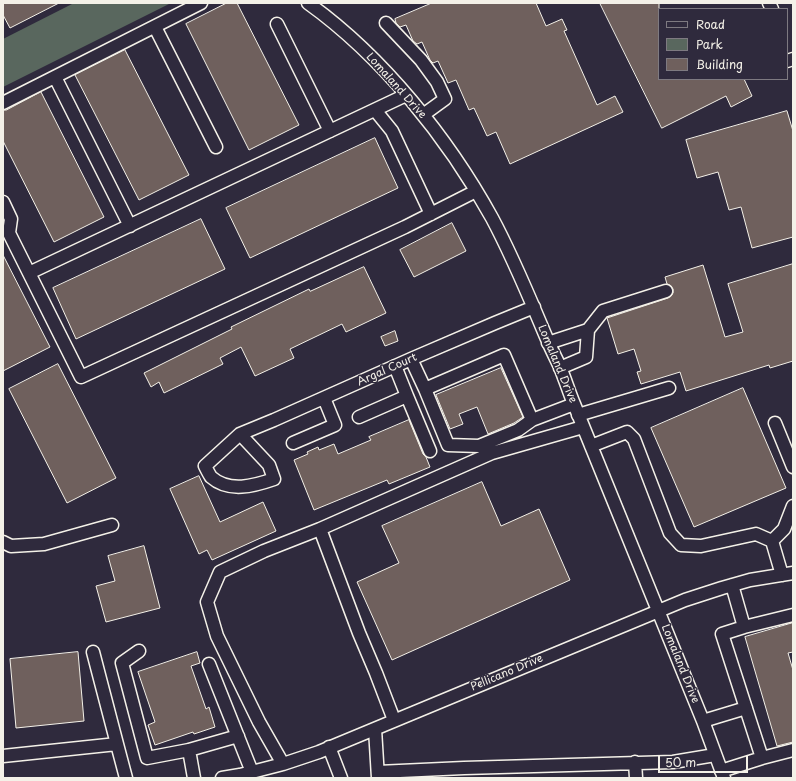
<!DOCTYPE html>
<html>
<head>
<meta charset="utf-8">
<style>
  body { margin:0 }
  #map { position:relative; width:796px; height:781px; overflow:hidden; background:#2f2a3d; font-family:"Playpen Sans",sans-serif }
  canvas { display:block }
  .frame { position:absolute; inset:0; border:4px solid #f4f1e8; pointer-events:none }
  .legend { position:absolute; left:658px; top:8px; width:130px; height:72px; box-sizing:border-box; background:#2f2a3d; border:1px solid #7e7a81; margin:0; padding:5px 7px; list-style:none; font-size:12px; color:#f4f1e8 }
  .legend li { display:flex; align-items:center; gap:8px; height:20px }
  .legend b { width:20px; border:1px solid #7e7a81 }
  .scale { position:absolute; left:658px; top:755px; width:90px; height:18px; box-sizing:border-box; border:2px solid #f4f1e8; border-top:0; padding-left:5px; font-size:12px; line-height:14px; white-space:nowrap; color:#f4f1e8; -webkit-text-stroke:3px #2f2a3d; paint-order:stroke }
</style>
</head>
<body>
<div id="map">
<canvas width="796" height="781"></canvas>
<div class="frame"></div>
<ul class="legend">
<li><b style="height:5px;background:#2f2a3d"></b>Road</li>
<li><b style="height:11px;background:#59675e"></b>Park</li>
<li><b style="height:11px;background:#6f605d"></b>Building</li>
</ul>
<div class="scale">50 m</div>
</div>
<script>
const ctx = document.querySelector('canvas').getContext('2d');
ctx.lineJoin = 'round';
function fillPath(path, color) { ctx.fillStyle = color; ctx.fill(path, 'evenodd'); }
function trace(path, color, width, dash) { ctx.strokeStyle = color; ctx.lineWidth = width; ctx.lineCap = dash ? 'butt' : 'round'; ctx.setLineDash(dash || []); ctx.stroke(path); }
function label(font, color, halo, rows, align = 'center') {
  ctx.font = font + ' "Playpen Sans",sans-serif'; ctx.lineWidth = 3; ctx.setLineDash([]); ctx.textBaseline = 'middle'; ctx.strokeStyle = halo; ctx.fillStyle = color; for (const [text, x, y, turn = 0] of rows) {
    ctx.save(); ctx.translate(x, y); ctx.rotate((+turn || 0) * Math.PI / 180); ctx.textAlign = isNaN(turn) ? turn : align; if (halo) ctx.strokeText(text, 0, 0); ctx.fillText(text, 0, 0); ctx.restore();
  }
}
fillPath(new Path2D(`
  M74 3H171L3 87V39Z`), '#59675e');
const building = new Path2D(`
  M3 3H59L10 28 3 15Z
  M227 3H237L299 125 249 150 186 24Z
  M432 3H536L546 26 562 19 567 30 564 31 597 105 615 96 623 112 510 164 496 132 487 136 474 108 469 110 456 80 448 83 438 61 433 63 430 60 422 42 417 44 413 41 406 25 400 27 396 23 395 19Z
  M600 3H659V79H744L752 96 731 107 726 96 662 128Z
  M125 50 189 175 139 200 75 75Z
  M41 92 104 217 54 242 3 141V110H6Z
  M787 111 793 131V237L752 248 741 207 729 210 718 172 697 178 686 140Z
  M375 138 398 188 250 258 226 208Z
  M201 219 225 269 76 339 53 288Z
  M452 223 466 251 414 277 400 250Z
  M3 255 50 347 3 371Z
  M793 264V361L770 368 769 365 686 391 680 372 641 384 637 372 641 371 634 349 618 354 607 318 668 298 671 296 673 293V289L671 286 667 284 665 277 703 265 725 337 743 332 728 284Z
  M364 267 386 313 346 332 342 324 290 349 294 358 255 376 241 347 220 358 223 364 164 393 159 382 151 387 144 373 232 329 231 327 309 289 310 291Z
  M395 331 398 341 385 346 381 337Z
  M58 364 116 478 67 503 9 389Z
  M501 368 523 417 514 423 488 434 477 407 459 414 463 424 450 429 436 395Z
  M743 388 786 488 694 527 651 428Z
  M409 420 423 454 426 457 430 467 389 484 387 480 314 510 294 460 308 454 307 452 318 447 319 450 334 444 338 454 371 440 369 437Z
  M199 476 220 522 263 502 276 531 212 560 207 550 199 554 170 489Z
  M482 482 501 526 539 509 570 580 392 660 357 582 399 563 382 526Z
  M144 546 160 608 106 622 96 586 115 581 108 556Z
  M793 623V652L788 653 793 670V742L777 746 745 637Z
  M78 652 84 721 16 728 10 659Z
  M197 652 200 663 191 666 206 709 209 707 215 727 194 734 193 732 155 745 148 725 155 722 138 672Z`);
fillPath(building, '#6f605d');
trace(building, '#f4f1e8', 1);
const minor = new Path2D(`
  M308 3C382 56 448 138 492 218 513 257 530 299 547 339 551 349 556 358 560 367 565 379 569 392 574 404L703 721 724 778
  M769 3 772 9
  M386 23 421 60 437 82 445 99 423 115
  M277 24 330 131
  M155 27 216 147
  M787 61 793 59
  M55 77 130 226
  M3 103 201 3
  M375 110 392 131 431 214
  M3 202 11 219 9 233 81 377 405 227 476 191
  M29 273 406 95
  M548 343 588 330 603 311 666 291
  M411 359 425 389 504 355 532 420 574 404
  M395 366 407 396
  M560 368 586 357 588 330
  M425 389 448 445 479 446 518 430 532 420
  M578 415 669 388
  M359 417 407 396 430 451
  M775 423 793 467
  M240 434 269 465 274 479C254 486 229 493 211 477 209 474 207 470 205 466L240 434 274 420 411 359 495 323 534 307
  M293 443 335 425 324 398
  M591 446 627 432 634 439 670 533 681 545 701 546 756 534 772 541 782 575
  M772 541 784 529 793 506
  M3 542 11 546 44 544 112 525
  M732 585 744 627 793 615
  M139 651 122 663 147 758 189 750 194 778
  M93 652 117 744
  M209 664 252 772
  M394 720 376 673 359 633 320 529 492 453 583 427
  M703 721 746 708
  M375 729 378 778
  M329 747 341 778
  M189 750 238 736
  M3 756 117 744 126 778
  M762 758 793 750
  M635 762 636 778
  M283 764 259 722 217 636 207 602 220 572 264 551 320 529
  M721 771 762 758 722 634 744 627
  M378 772 464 768 673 762 715 755
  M222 778 240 775 283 764 319 752 685 600 722 588 750 580 793 573`);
trace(minor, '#f4f1e8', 15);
trace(minor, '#2f2a3d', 12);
label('11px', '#f4f1e8', '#2f2a3d', [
  ["Lomaland Drive",396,86,48],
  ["Lomaland Drive",557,364,67],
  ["Argal Court",387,370,-24],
  ["Lomaland Drive",680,664,68],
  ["Pellicano Drive",507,673,-23]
]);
</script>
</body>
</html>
